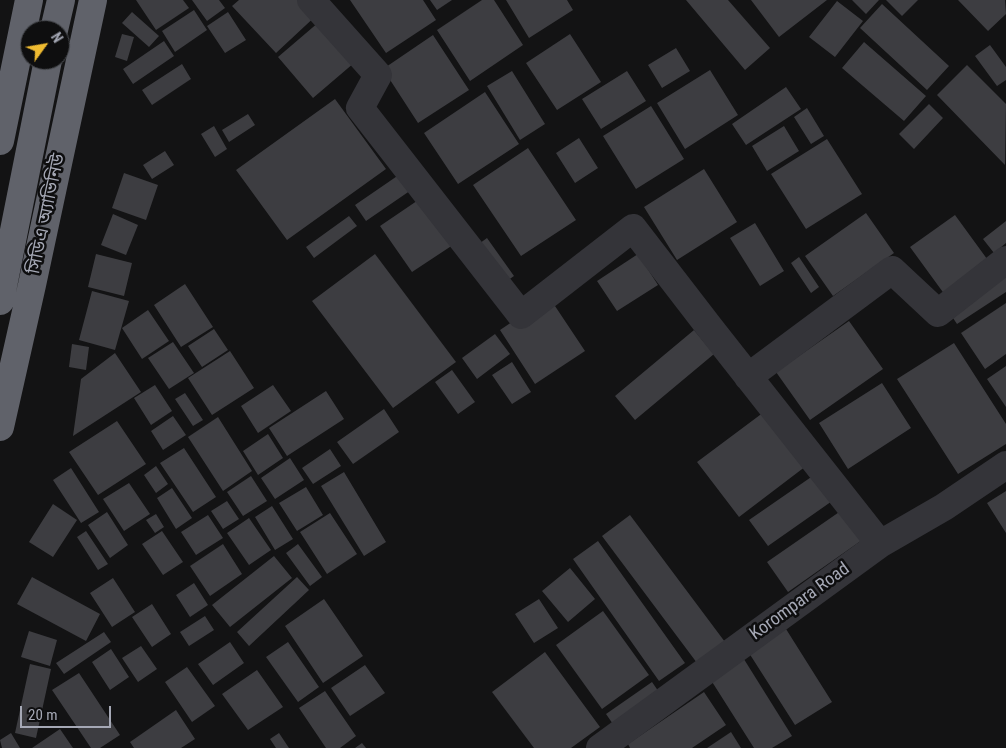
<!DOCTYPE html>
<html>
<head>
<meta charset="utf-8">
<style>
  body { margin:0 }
  #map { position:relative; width:1006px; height:748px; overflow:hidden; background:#131314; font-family:"Roboto Condensed",sans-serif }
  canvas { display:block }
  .north { position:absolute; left:20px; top:20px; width:50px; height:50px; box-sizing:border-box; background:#0e0e0f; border:1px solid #4a4c51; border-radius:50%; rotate:58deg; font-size:14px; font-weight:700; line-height:20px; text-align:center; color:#a5a8b5 }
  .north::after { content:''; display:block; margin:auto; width:18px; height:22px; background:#efbb31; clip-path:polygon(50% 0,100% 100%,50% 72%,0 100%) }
  .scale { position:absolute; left:20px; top:706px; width:91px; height:22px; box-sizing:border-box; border:2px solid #a5a8b5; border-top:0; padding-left:6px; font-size:15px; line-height:18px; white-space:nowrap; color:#a5a8b5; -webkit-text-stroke:4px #0e0e0f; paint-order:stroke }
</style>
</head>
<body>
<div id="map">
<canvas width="1006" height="748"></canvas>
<div class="north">N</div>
<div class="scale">20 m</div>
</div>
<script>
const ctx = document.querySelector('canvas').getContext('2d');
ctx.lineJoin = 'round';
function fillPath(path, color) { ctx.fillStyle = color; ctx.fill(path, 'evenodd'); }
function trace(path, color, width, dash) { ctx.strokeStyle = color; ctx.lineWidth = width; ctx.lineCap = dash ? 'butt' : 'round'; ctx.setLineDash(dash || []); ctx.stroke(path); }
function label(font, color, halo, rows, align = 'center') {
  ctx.font = font + ' "Roboto Condensed","Noto Sans Bengali",sans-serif'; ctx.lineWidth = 5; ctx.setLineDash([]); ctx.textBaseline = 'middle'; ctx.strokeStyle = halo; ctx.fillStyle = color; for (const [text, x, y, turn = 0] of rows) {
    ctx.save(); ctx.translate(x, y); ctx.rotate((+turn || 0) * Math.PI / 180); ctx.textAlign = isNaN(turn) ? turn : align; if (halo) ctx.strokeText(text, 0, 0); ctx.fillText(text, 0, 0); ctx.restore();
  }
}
fillPath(new Path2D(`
  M136 0H183L189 8 156 30Z
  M192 0H219L225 8 207 21Z
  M239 0H310L320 12 276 53 232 6Z
  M350 0H423L436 20 386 53Z
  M430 0H452L437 10Z
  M482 0H494L523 45 470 81 437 30Z
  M506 0H567L573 10 529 38Z
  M686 0H728L770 48 745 70Z
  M751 0H827L779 37Z
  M852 0H879L866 14Z
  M886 0H918L902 16Z
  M958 0H1005L1006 14 988 31Z
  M837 1 863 21 835 57 809 37Z
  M882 4 949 66 927 90 860 28Z
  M194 10 207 30 175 52 162 31Z
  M132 12 159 36 149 47 122 23Z
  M228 12 246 40 225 53 207 26Z
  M326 16 361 57 313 98 278 57Z
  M122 34 134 37 127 61 115 57Z
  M570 34 601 82 557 110 526 63Z
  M433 35 469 90 418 123 383 69Z
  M164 41 174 56 133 84 123 69Z
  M864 42 926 96 904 121 842 68Z
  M990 45 1006 67V80L997 86 975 56Z
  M676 48 690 71 662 88 648 65Z
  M182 64 191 79 152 105 142 90Z
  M967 65 1006 104 1005 165 937 95Z
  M710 70 738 115 685 149 657 103Z
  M512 71 545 124 520 140 487 86Z
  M627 71 646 101 601 129 582 99Z
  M786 87 801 109 746 145 732 124Z
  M485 92 519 144 458 184 424 133Z
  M335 99 386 169 287 240 236 170Z
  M929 104 943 118 914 149 899 134Z
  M651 106 684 159 636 189 603 136Z
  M807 108 824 136 811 144 794 117Z
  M248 114 255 125 229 142 222 130Z
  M214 126 227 149 215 157 201 134Z
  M784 126 799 151 767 171 752 146Z
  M579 138 598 168 575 183 556 153Z
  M827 139 862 194 806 229 771 174Z
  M528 148 576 220 521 256 473 185Z
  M165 151 174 165 152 179 143 165Z
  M704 169 737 222 677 260 644 207Z
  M406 170 417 186 366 221 355 205Z
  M124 173 158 185 146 220 112 208Z
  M433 190 465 237 412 272 380 226Z
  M866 213 894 253 833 296 805 256Z
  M113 214 138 225 126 255 101 245Z
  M955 215 990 263 945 295 910 247Z
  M349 216 357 226 314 258 306 247Z
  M1006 221V243L994 253 983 239Z
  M755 223 784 271 760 286 730 238Z
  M487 238 514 276 488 294 461 257Z
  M96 254 132 263 124 296 88 287Z
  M375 254 456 362 393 408 312 301Z
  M638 254 658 285 617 311 597 281Z
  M799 257 819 287 811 293 791 263Z
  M1006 274V292L957 324 949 312Z
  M185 284 213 327 181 347 154 305Z
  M92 291 129 301 115 350 79 340Z
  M549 297 585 351 535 384 500 330Z
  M1006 303V354L985 369 961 333Z
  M148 310 169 341 142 359 122 328Z
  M849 321 883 369 810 420 776 372Z
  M214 329 228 350 202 367 188 346Z
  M694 330 714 354 635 420 615 396Z
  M495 334 510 354 477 379 462 358Z
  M173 342 194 373 169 389 148 358Z
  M954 343 1006 424V444L958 474 897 379Z
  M72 344 89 347 86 370 69 367Z
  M230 351 254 388 212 415 188 378Z
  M115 353 141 392 73 436 81 379Z
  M512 362 531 392 512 404 492 375Z
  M1006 366V407L987 379Z
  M452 370 475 402 458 414 435 382Z
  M882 383 911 428 848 469 819 423Z
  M155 385 172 411 151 425 134 398Z
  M273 385 291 411 258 433 241 406Z
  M326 391 344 419 287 456 269 428Z
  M185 393 203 420 193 426 175 399Z
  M384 409 399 432 353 464 337 442Z
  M768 409 810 463 739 517 697 462Z
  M173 416 186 435 163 450 151 431Z
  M218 417 252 471 223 491 188 437Z
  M117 421 146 464 98 495 69 452Z
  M268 434 283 458 258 475 243 451Z
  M184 448 216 497 193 512 160 463Z
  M330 449 341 466 313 484 302 468Z
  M290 458 304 480 275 499 261 478Z
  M156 466 168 484 156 493 144 475Z
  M71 468 99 512 81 523 53 480Z
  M344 472 386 542 364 556 321 486Z
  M817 473 835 499 768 546 749 520Z
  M251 476 267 501 243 516 227 492Z
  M129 483 150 514 124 531 103 499Z
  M306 487 323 515 297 531 279 503Z
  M172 488 192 518 176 529 157 498Z
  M1006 491V533L987 503Z
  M227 501 239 519 223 529 211 511Z
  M53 504 77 520 53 557 29 542Z
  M272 506 293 539 275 550 255 517Z
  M845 508 865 538 788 592 767 562Z
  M107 512 128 545 110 558 88 525Z
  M330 513 357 554 327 574 300 532Z
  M156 514 164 527 155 533 146 520Z
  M208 515 223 538 196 555 181 532Z
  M630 515 725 642 697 663 602 536Z
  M249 518 271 550 249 565 227 533Z
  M86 531 108 564 98 570 77 537Z
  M162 531 183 562 163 575 142 544Z
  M598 541 685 663 659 681 573 559Z
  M223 544 242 574 210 596 190 566Z
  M298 544 322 577 310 586 286 553Z
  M274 556 292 578 230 627 212 605Z
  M570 568 595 599 568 622 542 591Z
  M32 577 100 614 86 641 17 604Z
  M297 577 309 590 249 646 237 632Z
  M113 578 135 612 112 627 90 593Z
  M194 583 208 605 190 617 176 595Z
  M324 599 363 656 323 683 285 626Z
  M539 599 558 628 534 643 515 614Z
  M152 604 171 634 152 647 132 617Z
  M603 611 649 675 602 709 556 645Z
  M205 616 214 630 189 646 180 632Z
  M786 629 832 702 795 725 749 653Z
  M29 631 57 640 50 666 21 657Z
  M104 632 111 642 64 674 56 663Z
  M230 642 244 663 213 685 198 664Z
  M288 642 319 687 298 702 266 657Z
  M141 646 157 669 138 682 122 658Z
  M111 649 129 677 110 690 92 662Z
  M545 652 600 727 571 748H534L492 692Z
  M742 656 792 736 772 748H754L709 677Z
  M30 664 51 669 36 738 15 733Z
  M365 665 385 693 350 716 331 688Z
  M187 667 215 706 192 722 165 682Z
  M257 670 283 707 248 730 222 694Z
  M79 673 120 735 100 748H91L52 690Z
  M652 682 661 695 615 727 606 714Z
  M325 691 356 736 340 748H326L299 708Z
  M704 692 726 725 692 748H630L628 744Z
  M176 710 195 739 181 748H134L130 742Z
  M60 729 73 748H32Z
  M731 732 741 748H707Z
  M11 733 20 748H2L0 740Z
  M279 733 289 748H276L270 739Z
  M362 743 366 748H355Z`), '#3d3d41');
trace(new Path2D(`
  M311 0 378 75 360 108 521 315 633 228 710 328 880 544
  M748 377 892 270 938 313 1006 260
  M600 748 880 544 944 507 1006 465`), '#343439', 28);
trace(new Path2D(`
  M54 30 61 0
  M0 141 29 0
  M0 301 48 60
  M0 427 32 285 93 0`), '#60626a', 28);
label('18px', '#a5a8b5', '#0e0e0f', [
  ["সিডিএ অ্যাভিনিউ",47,214,-78],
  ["Korompara Road",800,602,-36]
]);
</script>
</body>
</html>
